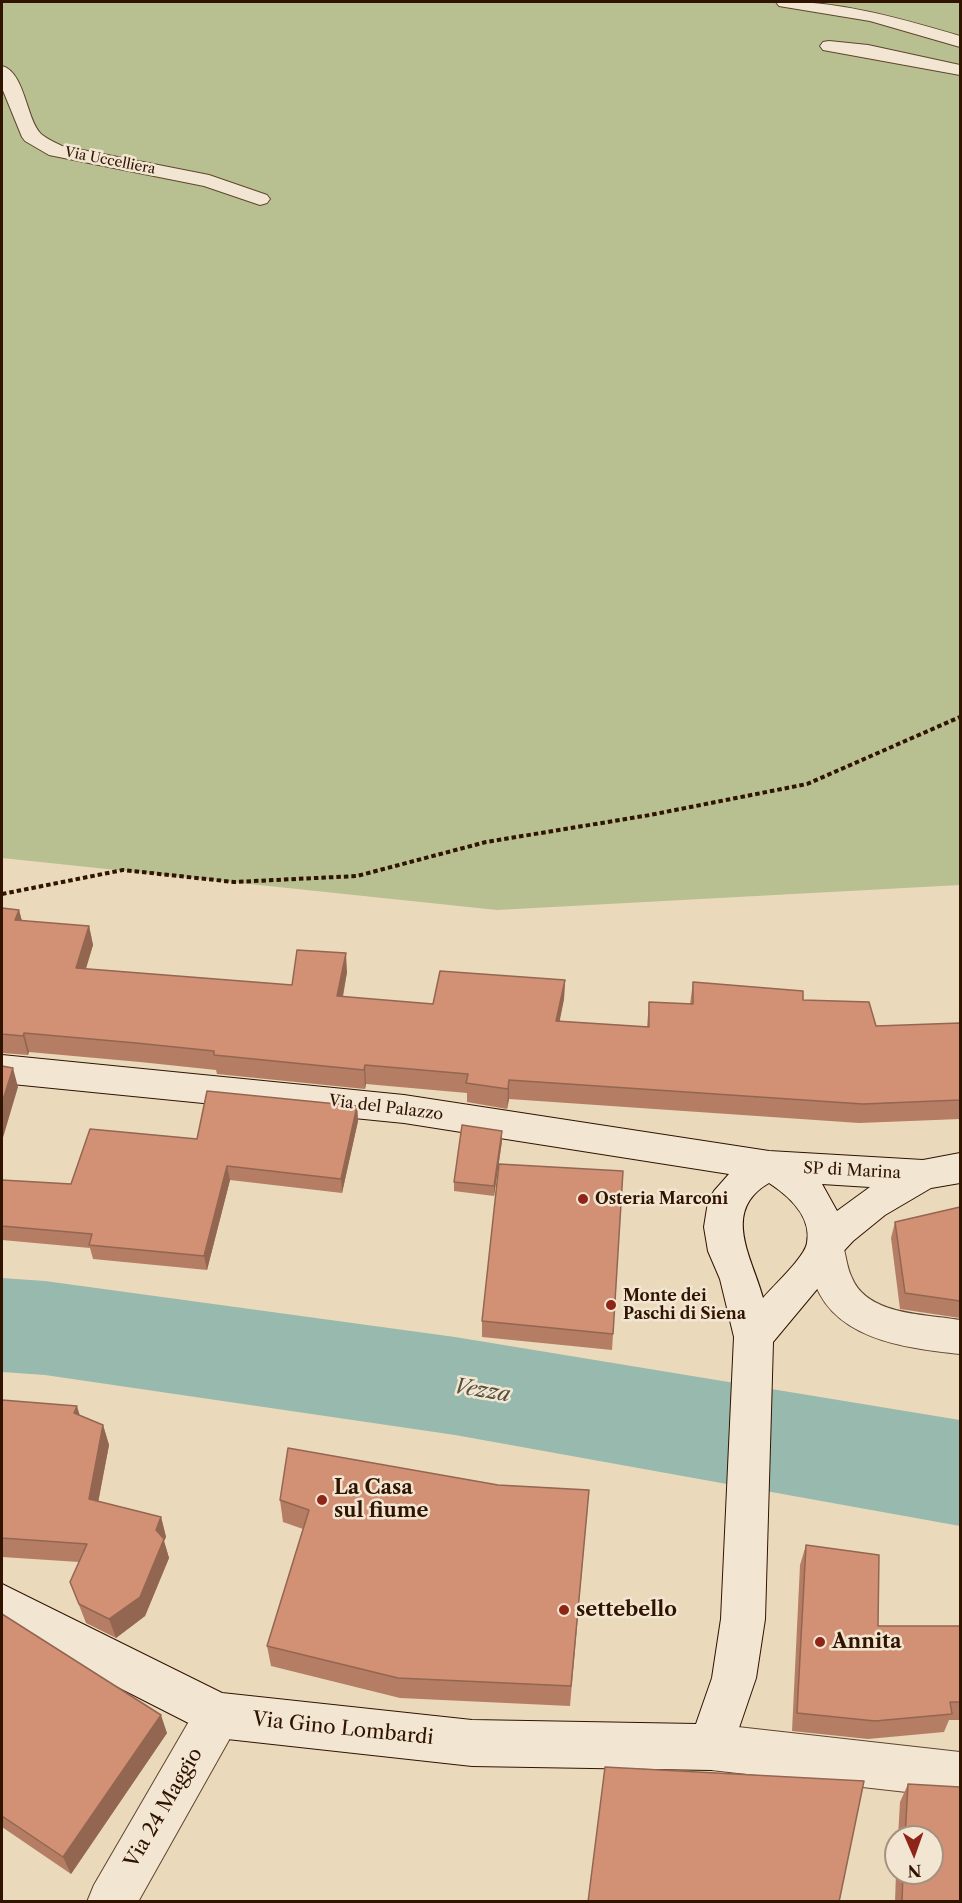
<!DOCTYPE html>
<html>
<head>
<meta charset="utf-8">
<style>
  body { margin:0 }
  #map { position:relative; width:962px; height:1903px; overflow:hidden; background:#ebd9bb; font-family:"Libre Caslon Text",serif }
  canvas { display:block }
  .frame { position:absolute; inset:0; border:3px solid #301400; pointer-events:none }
  .north { position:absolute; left:884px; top:1825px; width:60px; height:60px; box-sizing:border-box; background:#f2e6d3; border:2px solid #a4927f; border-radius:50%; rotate:178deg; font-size:16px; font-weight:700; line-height:24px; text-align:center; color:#301400 }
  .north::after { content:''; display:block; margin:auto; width:21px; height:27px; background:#8f2418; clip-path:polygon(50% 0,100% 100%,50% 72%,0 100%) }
</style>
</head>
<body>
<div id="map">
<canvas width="962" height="1903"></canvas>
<div class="frame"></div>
<div class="north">N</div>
</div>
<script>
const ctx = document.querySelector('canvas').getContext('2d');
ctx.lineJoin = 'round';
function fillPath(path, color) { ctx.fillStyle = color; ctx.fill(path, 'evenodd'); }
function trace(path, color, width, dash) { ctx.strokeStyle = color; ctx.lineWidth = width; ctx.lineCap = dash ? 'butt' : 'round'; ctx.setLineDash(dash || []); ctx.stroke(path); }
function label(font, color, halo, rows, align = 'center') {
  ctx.font = font + ' "Libre Caslon Text",serif'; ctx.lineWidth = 5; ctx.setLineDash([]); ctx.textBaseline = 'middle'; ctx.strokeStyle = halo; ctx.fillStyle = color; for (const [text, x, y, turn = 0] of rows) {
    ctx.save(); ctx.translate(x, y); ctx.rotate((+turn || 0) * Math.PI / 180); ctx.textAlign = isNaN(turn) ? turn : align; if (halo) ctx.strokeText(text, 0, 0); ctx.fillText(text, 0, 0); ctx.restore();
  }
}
fillPath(new Path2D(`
  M2 2H960V885L497 910 2 858Z`), '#b8bf90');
fillPath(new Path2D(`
  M2 1278 45 1281 455 1337 960 1420V1526L455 1435 45 1375 2 1372Z`), '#98baae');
const minor = new Path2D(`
  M776 2C838 0 902 19 960 36V47L870 21 785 7 779 6Z
  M829 41 868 45 960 65V75L823 50 820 46 823 42Z
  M2 66C25 72 26 119 41 134 47 139 56 143 62 146L209 175 267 195 270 199 267 203 260 205 204 186 49 155 25 141 22 137 2 88Z
  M826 1229 839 1234C846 1248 845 1264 852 1278 868 1316 927 1314 960 1320V1354C904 1348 828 1339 812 1274 809 1259 806 1247 813 1234Z
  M218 1692 234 1699 241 1715 234 1731 138 1902H87L94 1885 202 1699Z
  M711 1724 960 1752V1798L711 1770 695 1763 688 1747 695 1731Z`);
const secondary = new Path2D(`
  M2 1055 404 1095 769 1151 923 1160 960 1153V1183L931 1188 885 1215 853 1241 839 1256 828 1276 773 1342 765 1619 756 1678 727 1763 711 1770 472 1766 218 1738 2 1628V1584L222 1693 472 1720 696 1724 712 1678 721 1619 734 1337 720 1279 708 1251 704 1227 708 1202 714 1191 729 1174 404 1123 2 1083ZM769 1183C789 1196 812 1217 807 1243 805 1257 773 1286 763 1298 753 1259 720 1211 769 1183ZM822 1184 870 1187 837 1211Z`);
trace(minor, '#5f452f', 2);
trace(secondary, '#301400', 2);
trace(new Path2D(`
  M2 894 123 870 234 882 357 876 486 842 650 815 807 784 960 717`), '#301400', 4, [4.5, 3]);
fillPath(minor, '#f2e6d3');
fillPath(secondary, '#f2e6d3');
fillPath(new Path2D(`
  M2 908 19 910 22 921 89 926 93 945 86 969 292 985 347 972 343 997 433 1004 565 980 564 999 559 1021 647 1027 649 1002 690 1004 693 982 803 1000 876 1026 960 1023V1119L859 1123 509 1099 507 1109 467 1102V1093L366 1084 365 1089 217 1074 216 1070 140 1062 29 1052 28 1055 2 1053Z
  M357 1106 358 1121 342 1193 230 1180 207 1270 93 1259 90 1248 2 1240V1180L71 1184 197 1139Z
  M502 1141 494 1196 454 1191V1182Z
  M960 1207V1318L900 1309 891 1238 895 1222Z
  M482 1321 613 1334 612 1350 482 1337Z
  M2 1400 79 1415 103 1425 109 1445 98 1502 161 1517 166 1537 164 1541 169 1558 145 1616 116 1638 86 1623 70 1582 79 1562 2 1557Z
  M498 1485 589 1490 570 1706 400 1698 271 1666 267 1646 303 1529 283 1522 280 1500Z
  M806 1545 878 1626H960V1720H949L944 1732 868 1739 792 1731 800 1565Z
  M2 1614 167 1733 71 1874 2 1827Z
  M908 1784 960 1787V1902H895L896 1873H932V1837H898L900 1802Z`), '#b57d64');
fillPath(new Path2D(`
  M19 910 24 929 15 920Z
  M89 926 93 945 80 987 76 968Z
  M346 953 347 972 339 1016 337 996Z
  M565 980 564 999 556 1040V1021Z
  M24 1033 29 1052 28 1055 23 1036Z
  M365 1065 366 1084 365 1089 364 1070Z
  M13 1068 18 1087 2 1141V1103Z
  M509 1080V1099L507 1109 508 1089Z
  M357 1106 358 1121 342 1193 341 1179Z
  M502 1131V1141L494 1196V1186Z
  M227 1166 230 1180 207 1270 204 1256Z
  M77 1406 83 1426 74 1413Z
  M103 1425 109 1445 95 1519 89 1499Z
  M161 1517 166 1537 164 1541 169 1558 145 1616 116 1638 109 1619 156 1530Z
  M161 1715 167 1733 71 1874 63 1857Z`), '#936651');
const building = new Path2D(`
  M2 908 19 910 15 920 89 926 76 968 292 985 297 950 346 953 337 996 433 1004 440 971 565 980 556 1021 649 1027V1002L693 1004V982L803 991V1000L869 1002 876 1026 960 1023V1100L863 1104 509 1080 508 1089 466 1083 468 1074 365 1065 364 1070 214 1055V1051L136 1043 24 1033 23 1036 2 1034Z
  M2 1066 13 1068 2 1103Z
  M207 1091 357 1106 341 1179 227 1166 204 1256 89 1245 92 1234 2 1226V1180L71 1184 90 1129 197 1139Z
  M462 1125 502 1131 494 1186 454 1182Z
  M499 1164 623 1171 613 1334 482 1321Z
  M960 1207V1301L905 1293 895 1222Z
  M2 1400 77 1406 74 1413 103 1425 89 1499 161 1517 156 1530 164 1539 140 1597 109 1619 79 1604 70 1582 87 1544 2 1538Z
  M288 1448 498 1485 589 1490 571 1686 398 1678 267 1646 309 1510 280 1500Z
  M806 1545 879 1555 878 1626H960V1702H950L952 1714 875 1721 797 1713Z
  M2 1614 161 1715 63 1857 2 1816Z
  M605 1767 864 1781 839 1902H588Z
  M908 1784 960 1787V1902H902L903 1873H932V1837H905Z`);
fillPath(building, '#d29174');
trace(building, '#936651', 1.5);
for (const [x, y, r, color] of [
  [583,1199,6,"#8f2418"],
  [611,1305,6,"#8f2418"],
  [322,1500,6,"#8f2418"],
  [564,1610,6,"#8f2418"],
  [820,1642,6,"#8f2418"]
]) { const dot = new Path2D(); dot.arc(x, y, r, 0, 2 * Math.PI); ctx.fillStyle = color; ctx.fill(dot); trace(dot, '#f2e6d3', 2); }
label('14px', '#301400', '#f2e6d3', [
  ["Via Uccelliera",110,161,11]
]);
label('16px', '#301400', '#f2e6d3', [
  ["Via del Palazzo",386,1108,7],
  ["SP di Marina",852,1171,3]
]);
label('bold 16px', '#301400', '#f2e6d3', [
  ["Osteria Marconi",595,1199],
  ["Monte dei",623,1296],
  ["Paschi di Siena",623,1314]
], 'left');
label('bold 20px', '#301400', '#f2e6d3', [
  ["La Casa",334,1488],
  ["sul fiume",334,1511],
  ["settebello",576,1610],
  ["Annita",832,1642]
], 'left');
label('20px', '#301400', '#f2e6d3', [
  ["Via Gino Lombardi",343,1729,6],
  ["Via 24 Maggio",164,1808,-60]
]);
label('italic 21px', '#544e3d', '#f2e6d3', [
  ["Vezza",482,1391,9]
]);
</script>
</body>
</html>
